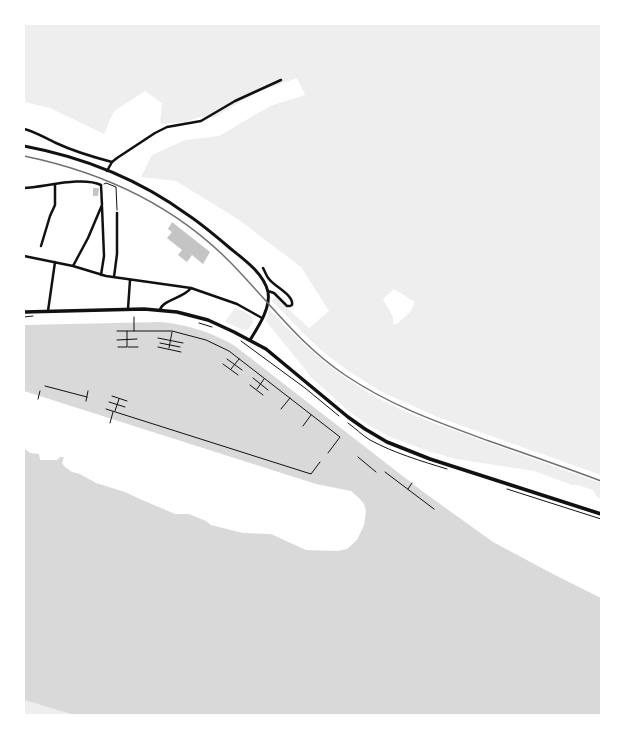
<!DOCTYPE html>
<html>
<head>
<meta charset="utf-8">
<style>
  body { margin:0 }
  #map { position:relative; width:625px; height:739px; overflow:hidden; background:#fff; font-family:Lora,serif }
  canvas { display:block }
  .frame { position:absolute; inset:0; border:25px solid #fff; pointer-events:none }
</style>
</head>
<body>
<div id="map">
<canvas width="625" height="739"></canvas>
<div class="frame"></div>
</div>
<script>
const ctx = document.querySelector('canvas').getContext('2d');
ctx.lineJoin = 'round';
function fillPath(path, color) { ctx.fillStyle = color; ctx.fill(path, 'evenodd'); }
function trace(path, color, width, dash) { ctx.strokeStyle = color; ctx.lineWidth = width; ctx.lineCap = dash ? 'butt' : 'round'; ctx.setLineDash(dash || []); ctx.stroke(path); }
fillPath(new Path2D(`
  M24 24H601V475L440 418 382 392 347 370 328 356 309 339 271 300 276 298 309 328 329 311 301 267 239 220 176 181 141 177 152 155 185 140 219 136 270 106 305 95 297 78 257 92 215 117H200L185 122 160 124 162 103 145 91 114 111 104 134 50 108 24 102ZM394 289 415 302 411 311 397 324H393V317L383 299Z
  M235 308C246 312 262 317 247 330L241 329 225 322Z
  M269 309C299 341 327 367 364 390 398 411 437 424 475 438 517 453 559 468 601 483V499L597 497 593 490 578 485H572L534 471 456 459 431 452 390 437 367 424 346 409 312 378 266 321Z
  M24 700 74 715H24Z`), '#eee');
fillPath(new Path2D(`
  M161 322C189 325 211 332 235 346L422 491 493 542 553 574 601 598V715H74L24 700V448L30 453 39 454 40 460H57L60 457H64L62 463 65 467 72 472 80 474 96 483 125 492 140 499 175 514H189L206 521 211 525 243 533 271 534 306 550 337 551 347 549 357 540 364 525 366 511 364 504 360 499 351 491 316 484 24 391V325Z`), '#d9d9d9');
fillPath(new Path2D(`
  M93 188H99L98 196H93Z
  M172 222 210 252 203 264 192 255 187 262 178 255 182 250 167 238 172 232 168 229Z`), '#c4c4c4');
trace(new Path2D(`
  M104 184 106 183 116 187 117 210
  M24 317 33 316
  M199 323 212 327
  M117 331H172L206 340 229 351 340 437 328 453
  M134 331V317
  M158 338 183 343
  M117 340 137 339
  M241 341 305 388 339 416
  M160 343 180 347
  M118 347H127V331
  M128 347H138
  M158 347 181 352
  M169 348 172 332
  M227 359 242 370
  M223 364 238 375
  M231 369 239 359
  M253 378 268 390
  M250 385 263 395
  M45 386 87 397
  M257 389 264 379
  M112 396 127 401
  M38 399 40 391
  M86 401 88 391
  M109 402 125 407
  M106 409 311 474 320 462
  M281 409 290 398
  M115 411 119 399
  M110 423 113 412
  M348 423C355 428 362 435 370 440 394 453 421 461 447 469
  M303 426 311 415
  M358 457 376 472
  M385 472 434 509
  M408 489 412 483
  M507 489 601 519`), '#111', 1);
trace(new Path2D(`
  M24 129C36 132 45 138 56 143 73 151 93 157 112 162
  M107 171 112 162 117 158 155 133 167 127 201 121 235 101 281 80
  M24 188C45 187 82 176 101 185L102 205 88 238 73 266
  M41 246 50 216 55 205V184
  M24 256 73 266 106 276 191 288 237 304 262 318
  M263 268C265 271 266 276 269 279 275 287 294 295 292 305L290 306H287L274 293 268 291
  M101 275 104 256 102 207
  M114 277 117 254V213
  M128 309 130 280
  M160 310C162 300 184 298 191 288
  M48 311 55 262`), '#111', 2.5);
trace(new Path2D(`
  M24 146C83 157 140 180 188 215 203 225 217 237 231 249 245 260 264 274 268 292 271 308 258 327 250 340`), '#111', 3);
trace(new Path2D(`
  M24 312 144 309 177 312 208 320 234 332 266 349 348 417 365 429 387 442 430 459 601 514`), '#111', 3.5);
trace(new Path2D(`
  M24 156C102 172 175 206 231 263 269 302 300 345 345 375 391 406 437 422 489 441 526 454 564 467 601 481`), '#707070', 1.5);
</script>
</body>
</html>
